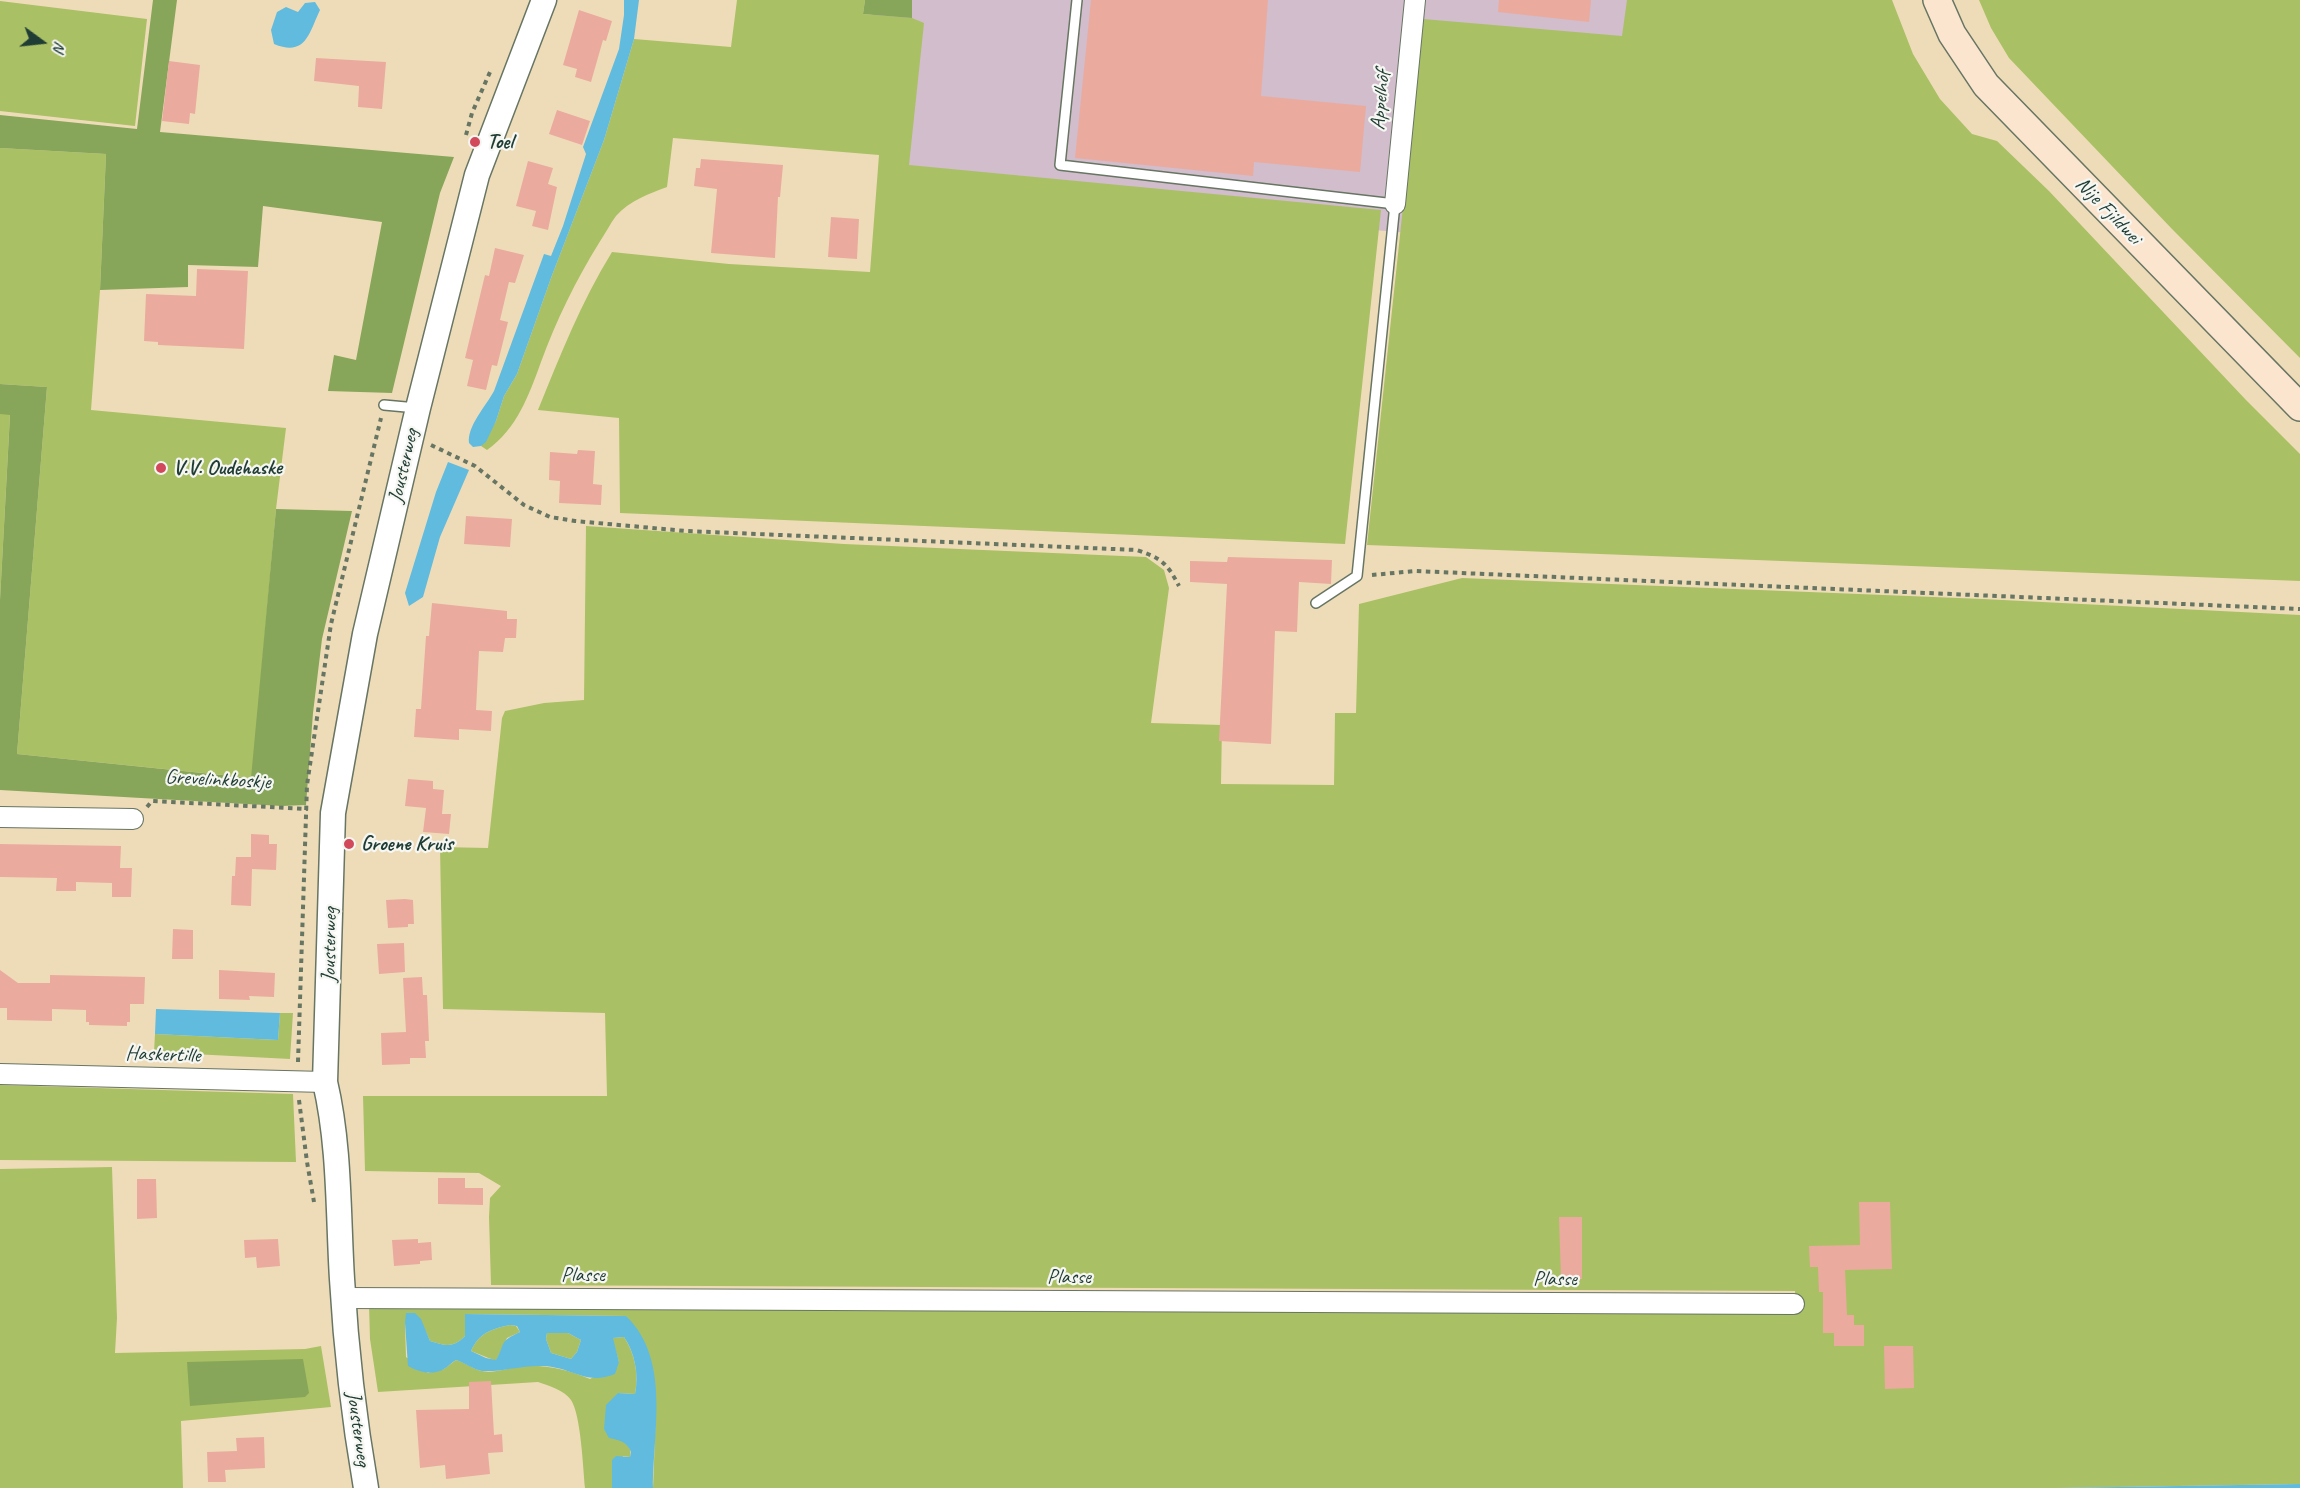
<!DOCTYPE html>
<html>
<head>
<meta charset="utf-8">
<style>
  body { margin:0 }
  #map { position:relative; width:2300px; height:1488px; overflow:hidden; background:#eedcb9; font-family:Caveat,sans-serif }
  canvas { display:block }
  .north { position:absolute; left:12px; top:12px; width:60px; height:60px; -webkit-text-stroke:4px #f6f6f2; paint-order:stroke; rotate:105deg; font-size:16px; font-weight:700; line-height:24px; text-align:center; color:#1f3d34 }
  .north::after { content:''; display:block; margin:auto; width:21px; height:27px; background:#1f3d34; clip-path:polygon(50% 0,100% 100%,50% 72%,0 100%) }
</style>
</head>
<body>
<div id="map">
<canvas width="2300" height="1488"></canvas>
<div class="north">N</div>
</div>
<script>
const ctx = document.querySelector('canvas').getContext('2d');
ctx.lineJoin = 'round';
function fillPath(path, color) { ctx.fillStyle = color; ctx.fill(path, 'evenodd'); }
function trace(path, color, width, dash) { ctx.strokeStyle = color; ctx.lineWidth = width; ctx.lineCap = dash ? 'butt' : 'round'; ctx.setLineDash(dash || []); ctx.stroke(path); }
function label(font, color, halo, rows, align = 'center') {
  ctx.font = font + ' Caveat,sans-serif'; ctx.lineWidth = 4.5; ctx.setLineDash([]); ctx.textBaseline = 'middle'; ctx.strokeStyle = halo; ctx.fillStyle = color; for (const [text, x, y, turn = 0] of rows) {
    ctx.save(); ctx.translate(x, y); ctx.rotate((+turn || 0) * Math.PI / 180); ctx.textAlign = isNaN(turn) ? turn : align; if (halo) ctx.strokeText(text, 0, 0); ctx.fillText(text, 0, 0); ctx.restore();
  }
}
fillPath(new Path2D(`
  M870 0H1637L1632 46 1409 233 886 188Z`), '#d1bdcb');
fillPath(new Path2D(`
  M737 0H865L863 14 912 18 924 23 909 165 1381 210 1345 544 620 513 619 418 538 410C560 356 581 302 612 252L729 264 870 272 879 155 673 138 667 187C649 194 630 200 616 216 610 224 605 234 599 243 576 280 556 321 541 362 529 395 517 429 487 450L481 446 496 421 504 396 517 374 551 278 604 140 634 39 731 47Z
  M1627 0H1892L1913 54 1940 99 1972 134 1997 141 2049 191 2246 400 2300 454V581L1367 545 1423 19 1622 36Z
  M1979 0H2300V358L2172 229 2009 58 1991 28Z
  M0 1 147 19 135 126 0 111Z
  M0 148 106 154 100 290 91 410 286 428 276 509 252 778 17 754 47 387 0 384Z
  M0 414H10L0 600Z
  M586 526 844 544 1146 557 1164 570 1169 588 1151 723 1222 725 1221 784 1334 785 1335 713H1356L1359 604 1462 578 1983 599 2300 615V1484L2057 1488H653L656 1410 626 1316 466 1314 465 1336C453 1348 446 1346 430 1341L426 1332 405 1323 406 1357 428 1373 444 1369 456 1360C464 1362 470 1367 478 1370 493 1375 510 1367 525 1366 548 1365 568 1370 590 1379L619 1362 612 1338 624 1337C635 1354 639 1374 635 1394L618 1393 621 1440C628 1445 632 1448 630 1457L623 1456 612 1488H585C583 1468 581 1415 571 1400 564 1390 549 1386 538 1382L378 1392 370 1339 369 1305 1796 1311 1795 1291 491 1285 489 1217 490 1198 501 1186 479 1173 365 1171 363 1096H607L605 1013 443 1009 440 847 488 848 502 718 505 711 544 703 584 700Z
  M280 1013H293L290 1059 154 1052 155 1034 278 1040Z
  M0 1085 293 1094 296 1162 0 1160Z
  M112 1167 117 1318 115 1353 305 1349 321 1346 331 1407 181 1421 183 1488H0V1169Z
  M510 1325 516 1326 520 1332 507 1338 496 1361 471 1351C479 1333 491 1329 510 1325Z
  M547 1333H568L581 1340 577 1352 571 1359 551 1353 546 1339Z`), '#aac065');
fillPath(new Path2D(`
  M153 0H177L160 132 454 157 440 193 392 393 328 391 334 355 356 360 382 222 263 206 258 267 188 265V287L100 290 106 154 0 148V115L137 129Z
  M865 0H912V18L863 14Z
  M0 384 47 387 17 754 251 778 276 509 352 511 322 639 313 713 306 805 282 806 0 790V600L10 415 0 414Z
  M303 1359 309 1393 305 1397 190 1406 187 1362Z`), '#87a65a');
fillPath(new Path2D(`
  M624 0H639L634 39 604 140 551 278 517 374 504 396 496 421 486 442 481 446 473 447 469 443C467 426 486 406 494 391L544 254 551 256 563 226 586 154 583 147 619 49 624 15Z
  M315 2 320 10C309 33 306 57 274 44L271 30 277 12 286 7 298 12 305 3Z
  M448 462 469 470 440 537 423 597 409 606 405 593 436 492Z
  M156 1009 280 1013 278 1040 155 1034Z
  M406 1313H415L421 1319 430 1341C446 1346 453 1348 465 1336V1314L626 1316C671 1359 653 1432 653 1488H612V1460L616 1456 630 1457 631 1452C627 1442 620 1440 609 1438L604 1429 606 1405 618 1393 635 1394C639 1375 635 1353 624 1337L613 1338 619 1362 615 1374C586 1386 572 1367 543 1366 522 1365 503 1372 482 1371 474 1370 465 1363 456 1360 452 1362 448 1367 444 1369 432 1376 419 1372 408 1366L405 1323ZM510 1325 517 1326 520 1332C498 1342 506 1343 496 1360L486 1358 471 1351C479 1333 491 1329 510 1325ZM568 1333 581 1340 577 1352 571 1359 551 1353 546 1339 547 1333Z
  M2300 1484V1488H2057Z`), '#60bbde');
fillPath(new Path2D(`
  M1091 0H1268L1261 96 1366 106 1360 172 1254 162 1253 176 1075 158Z
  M1499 0H1591L1589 22 1498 12Z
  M579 10 612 21 606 41 603 40 591 82 575 77 577 69 563 65Z
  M316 58 386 62 382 109 358 107 359 86 314 81Z
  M169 61 200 65 195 114 190 113 189 124 162 121Z
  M557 110 590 121 582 145 549 134Z
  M701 159 783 165 780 197H778L775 258 711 253 717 189 694 186 696 168H700Z
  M528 161 553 168 548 184 557 187 548 230 532 226 536 211 516 206Z
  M831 217 859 219 857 259 828 257Z
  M495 248 524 255 515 283 509 282 500 320 508 322 497 366 492 365 486 390 467 386 473 360 465 358 485 275 489 276Z
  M197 269 248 271 244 349 158 345V342L144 341 146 294 196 296Z
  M578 450 595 451 593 484 602 485 601 505 559 503 560 481 549 480 550 452 577 454Z
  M466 516 512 519 510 547 464 544Z
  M1228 557 1332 560 1331 584 1299 582 1297 632 1275 631 1271 744 1219 741 1227 584 1190 582V561L1227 562Z
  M432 603 507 611V619H517L516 638H505L503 652 479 651 476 710 492 711 491 731 459 729V740L414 737 416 709H421L426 636H429Z
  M408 779 433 781V789L444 790 442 814H451L449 834 423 832 426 808 405 806Z
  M251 834 269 835V844H277L276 870 252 869 251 906 231 905 232 876H235L236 857H251Z
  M0 844 121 846 120 868H132L131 897H112V883L76 882V891H56L57 878 0 877Z
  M405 899 413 900 414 924H408V927L388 928 386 900Z
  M173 929 193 930V959H172Z
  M404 943 405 972 379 974 377 944Z
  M0 970 18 983H50V975L145 977 144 1004H130V1022H127V1026L89 1025V1022H86V1010L52 1009V1021L7 1020V1008H0Z
  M219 970 275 973 274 997 249 996 250 1000 219 999Z
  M422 977 423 995H427L429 1041H425L426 1058H410V1064L382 1065 381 1033 406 1032 403 978Z
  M438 1178H465V1188H483V1205L438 1204Z
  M137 1179H156L157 1218 137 1219Z
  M1859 1202H1890L1892 1269 1845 1270 1847 1315H1854V1325H1864V1346H1834V1333H1823V1292H1819L1818 1267H1810L1809 1246 1860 1245Z
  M1559 1217H1582V1279H1561Z
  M278 1239 280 1266 257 1268 256 1257 245 1258 244 1240Z
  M418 1239V1243L431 1242 432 1260 420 1261V1264L394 1266 392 1240Z
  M1884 1346H1913L1914 1388 1885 1389Z
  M491 1381 494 1435 502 1434 503 1452 488 1453 490 1474 446 1479 445 1465 420 1468 416 1410 469 1409V1382Z
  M264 1437 265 1468 225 1470 226 1482H208L207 1452 237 1451 236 1438Z`), '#eaab9e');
const service = new Path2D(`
  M1077 0 1060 165 1395 204 1357 576 1316 603
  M384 405 417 408`);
const minor = new Path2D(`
  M1395 204 1415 0
  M0 817 133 819
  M0 1074 325 1082
  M343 1298 1794 1304`);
const tertiary = new Path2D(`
  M366 1488C354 1419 346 1349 342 1279 338 1214 340 1146 325 1082L333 813 365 634 418 408 477 175 544 0`);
const secondary = new Path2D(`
  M1937 0 1952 34 1986 85 2300 407`);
trace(service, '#677563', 12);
trace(minor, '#677563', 22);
trace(tertiary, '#677563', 27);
trace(secondary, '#677563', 30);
trace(new Path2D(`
  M466 135 472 113 490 72
  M431 445 475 466 524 505 550 517 575 521 686 531 1137 550C1161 558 1167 563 1179 586
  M1372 575 1415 571 2300 609
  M147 807 152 801 308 809
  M298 1062 307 785 331 624 381 418
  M299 1100 307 1162 314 1202`), '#677563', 4, [4.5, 4.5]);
trace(service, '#fff', 9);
trace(minor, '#fff', 20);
trace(tertiary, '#fff', 24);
trace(secondary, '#fbe5cf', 27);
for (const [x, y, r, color] of [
  [475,142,6,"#d1495b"],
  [161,468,6,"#d1495b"],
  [349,844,6,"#d1495b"]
]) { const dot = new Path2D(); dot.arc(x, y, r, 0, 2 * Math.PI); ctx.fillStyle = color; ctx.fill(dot); trace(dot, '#f6f6f2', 2); }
label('21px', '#1f3d34', '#f6f6f2', [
  ["Appelhôf",1381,100,-85],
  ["Nije Fjildwei",2108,211,46],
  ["Jousterweg",404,466,-77],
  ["Grevelinkboskje",218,780,3],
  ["Jousterweg",330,945,-89],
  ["Haskertille",163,1055,2],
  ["Plasse",583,1275],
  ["Plasse",1069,1277],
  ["Plasse",1555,1279],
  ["Jousterweg",358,1429,82]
]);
label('bold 21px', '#1f3d34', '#f6f6f2', [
  ["Toel",487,142],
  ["V.V. Oudehaske",173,468],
  ["Groene Kruis",361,844]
], 'left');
</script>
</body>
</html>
